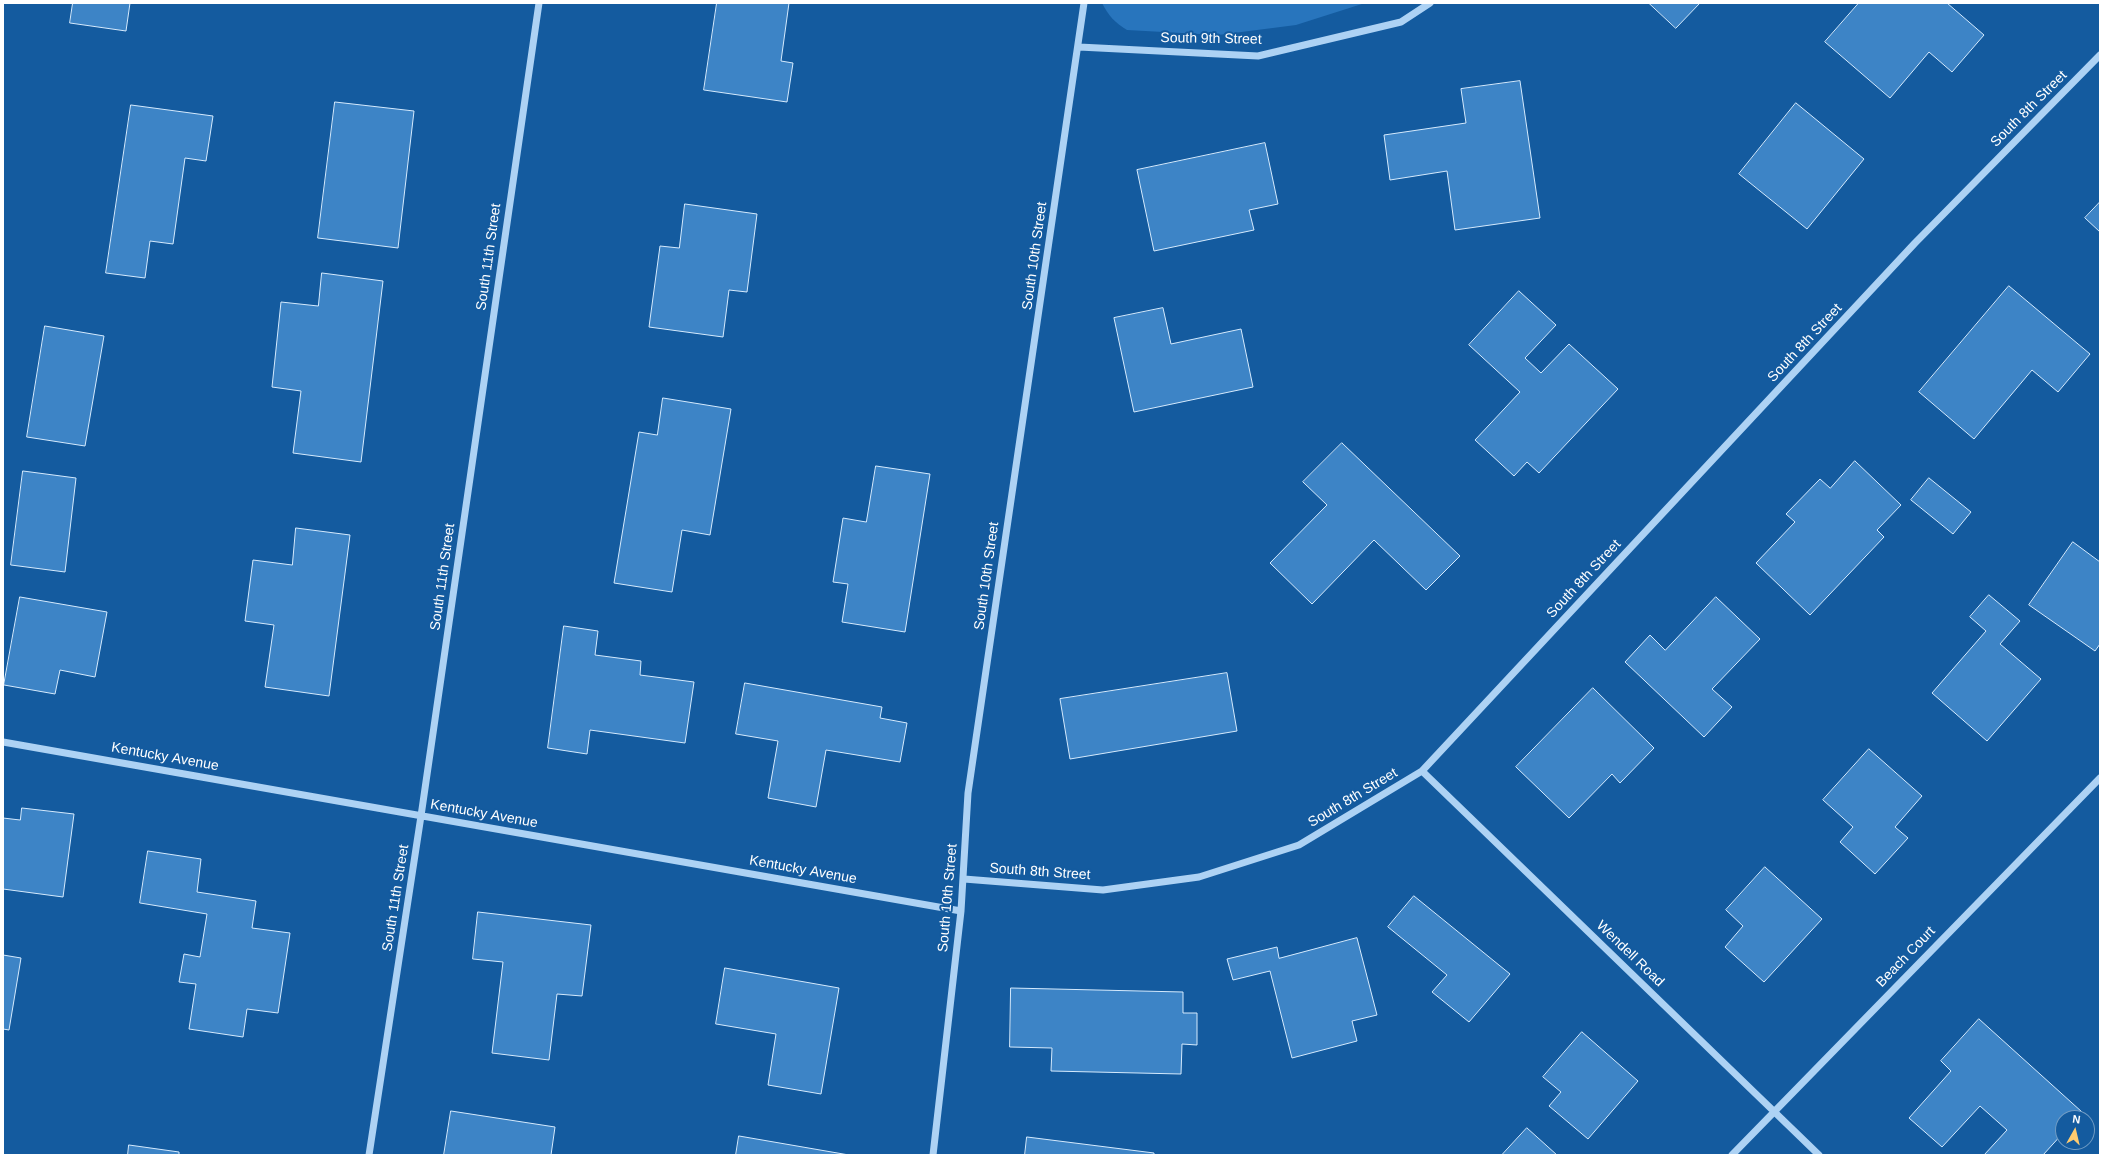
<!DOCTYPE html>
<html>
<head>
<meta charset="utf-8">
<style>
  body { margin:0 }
  #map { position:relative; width:2103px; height:1158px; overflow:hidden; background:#145b9f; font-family:Helvetica,sans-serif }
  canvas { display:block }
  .frame { position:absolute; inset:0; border:4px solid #fff; pointer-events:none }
  .north { position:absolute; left:2055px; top:1110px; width:40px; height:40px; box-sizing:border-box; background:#145b9f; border:1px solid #729dc5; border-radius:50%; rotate:8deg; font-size:11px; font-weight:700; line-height:16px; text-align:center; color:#fff }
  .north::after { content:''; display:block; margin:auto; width:14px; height:18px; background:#ffcb6f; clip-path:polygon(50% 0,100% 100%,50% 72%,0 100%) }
</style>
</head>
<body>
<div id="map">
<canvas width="2103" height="1158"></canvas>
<div class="frame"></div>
<div class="north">N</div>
</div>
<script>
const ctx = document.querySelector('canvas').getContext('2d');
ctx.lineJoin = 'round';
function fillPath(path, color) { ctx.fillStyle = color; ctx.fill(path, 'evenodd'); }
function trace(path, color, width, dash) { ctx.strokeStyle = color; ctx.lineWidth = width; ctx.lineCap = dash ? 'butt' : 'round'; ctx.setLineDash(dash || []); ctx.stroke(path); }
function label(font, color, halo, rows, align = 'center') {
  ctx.font = font + ' Helvetica,sans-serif'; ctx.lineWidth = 4; ctx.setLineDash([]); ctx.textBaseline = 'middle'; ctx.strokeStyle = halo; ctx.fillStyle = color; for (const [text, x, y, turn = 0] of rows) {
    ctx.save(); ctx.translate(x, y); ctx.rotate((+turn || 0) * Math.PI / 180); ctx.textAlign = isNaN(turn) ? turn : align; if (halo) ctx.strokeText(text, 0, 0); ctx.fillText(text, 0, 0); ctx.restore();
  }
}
fillPath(new Path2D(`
  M1102 3H1365L1296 25 1218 35 1127 30C1115 23 1108 15 1102 3Z`), '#2875bd');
const building = new Path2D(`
  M73 3H130L126 31 70 23Z
  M717 3H789L781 61 793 63 787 102 704 90Z
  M1649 3H1700L1676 28Z
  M1859 3H1947L1984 35 1952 72 1929 52 1890 98 1825 42Z
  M1520 81 1540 218 1455 230 1447 171 1390 180 1384 135 1466 123 1461 89Z
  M335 102 414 111 398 248 318 238Z
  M1796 103 1864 159 1807 229 1739 174Z
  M131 105 213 116 206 161 185 158 173 244 150 241 145 278 106 273Z
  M1265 143 1278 204 1249 210 1254 230 1154 251 1137 170Z
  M2100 202V232L2085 218Z
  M685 204 757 214 747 292 729 290 723 337 649 327 660 246 679 248Z
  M322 273 383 281 361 462 293 453 301 391 272 387 281 302 318 306Z
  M2009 286 2090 354 2058 392 2032 370 1974 439 1919 392Z
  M1519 291 1556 325 1525 358 1541 373 1569 344 1618 389 1539 473 1527 462 1514 476 1475 440 1520 392 1469 345Z
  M1163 308 1171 344 1241 329 1253 387 1134 412 1114 318Z
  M45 326 104 336 85 446 27 437Z
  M663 398 731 409 710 535 682 530 672 592 614 583 639 432 657 435Z
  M1342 443 1460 556 1426 590 1374 540 1312 604 1270 563 1327 505 1303 482Z
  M1855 461 1901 505 1877 530 1884 537 1810 615 1756 563 1795 522 1786 514 1820 479 1830 488Z
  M876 466 930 474 905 632 842 622 848 584 833 582 843 518 866 522Z
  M23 471 76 478 65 572 11 565Z
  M1929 478 1971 512 1953 534 1911 500Z
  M296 528 350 535 329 696 265 687 274 625 245 621 253 560 292 565Z
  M2073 542 2100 562V644L2095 651 2029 605Z
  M1989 595 2020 621 2000 644 2041 679 1987 741 1932 693 1986 631 1970 617Z
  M20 597 107 612 95 677 60 670 55 694 4 685Z
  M1716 597 1760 639 1712 689 1732 707 1704 737 1625 662 1650 635 1665 650Z
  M564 626 598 631 595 655 641 661 640 675 694 682 685 743 590 730 587 754 548 748Z
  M1227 673 1237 731 1070 759 1060 699Z
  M745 683 882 707 880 718 907 723 900 762 826 750 816 807 768 798 778 741 736 734Z
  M1593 688 1654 748 1620 783 1612 774 1569 818 1516 767Z
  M1869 749 1922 796 1895 827 1908 838 1875 874 1840 842 1853 827 1823 800Z
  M22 808 74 814 63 897 3 889V818L20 820Z
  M148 851 201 859 197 892 256 901 252 928 290 933 278 1013 247 1009 243 1037 189 1029 196 984 179 982 184 954 200 957 207 914 140 903Z
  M1765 867 1822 919 1764 982 1725 947 1743 926 1726 910Z
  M1414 896 1510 974 1469 1022 1432 992 1447 975 1388 927Z
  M478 912 591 925 582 996 557 994 549 1060 492 1053 503 962 473 959Z
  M1357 938 1377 1015 1352 1021 1357 1041 1292 1058 1270 971 1233 980 1227 959 1277 947 1279 958Z
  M3 955 21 958 9 1030 3 1029Z
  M725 968 839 988 821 1094 768 1085 776 1034 716 1024Z
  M1011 988 1183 992V1013H1197V1045L1182 1044 1181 1074 1051 1071 1052 1048 1010 1047Z
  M1979 1019 2082 1112 2077 1118H2063V1133L2043 1155H1984L2007 1130 1980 1106 1942 1147 1909 1118 1951 1071 1941 1061Z
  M1582 1032 1638 1081 1588 1139 1549 1106 1561 1092 1543 1077Z
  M451 1111 555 1127 551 1155H444Z
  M1527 1128 1557 1155H1502Z
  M739 1136 849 1155H736Z
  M1027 1137 1154 1153V1155H1025Z
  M129 1145 179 1152V1155H128Z`);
fillPath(building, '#3d84c6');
trace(building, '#d5eafd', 1);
trace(new Path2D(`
  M1079 47 1258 56 1401 22 1430 3
  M3 742 961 911
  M1422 771 1819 1155
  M964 879 1103 890 1199 877 1299 845 1422 771 1915 243 2100 55
  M369 1155 421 816 539 3
  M933 1155 961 911 968 793 1084 3
  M1732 1155 2100 778`), '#add2f4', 7);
label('14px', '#fff', '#145b9f', [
  ["South 9th Street",1211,39,1],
  ["South 8th Street",2029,109,-45],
  ["South 10th Street",1035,256,-82],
  ["South 11th Street",489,257,-82],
  ["South 8th Street",1805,343,-47],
  ["South 10th Street",987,576,-82],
  ["South 11th Street",443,577,-82],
  ["South 8th Street",1584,579,-47],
  ["Kentucky Avenue",165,757,10],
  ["South 8th Street",1353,798,-31],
  ["Kentucky Avenue",484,814,10],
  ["Kentucky Avenue",803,870,10],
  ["South 8th Street",1040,872,4],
  ["South 11th Street",396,898,-81],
  ["South 10th Street",948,898,-85],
  ["Wendell Road",1630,954,44],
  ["Beach Court",1906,957,-46]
]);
</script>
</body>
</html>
